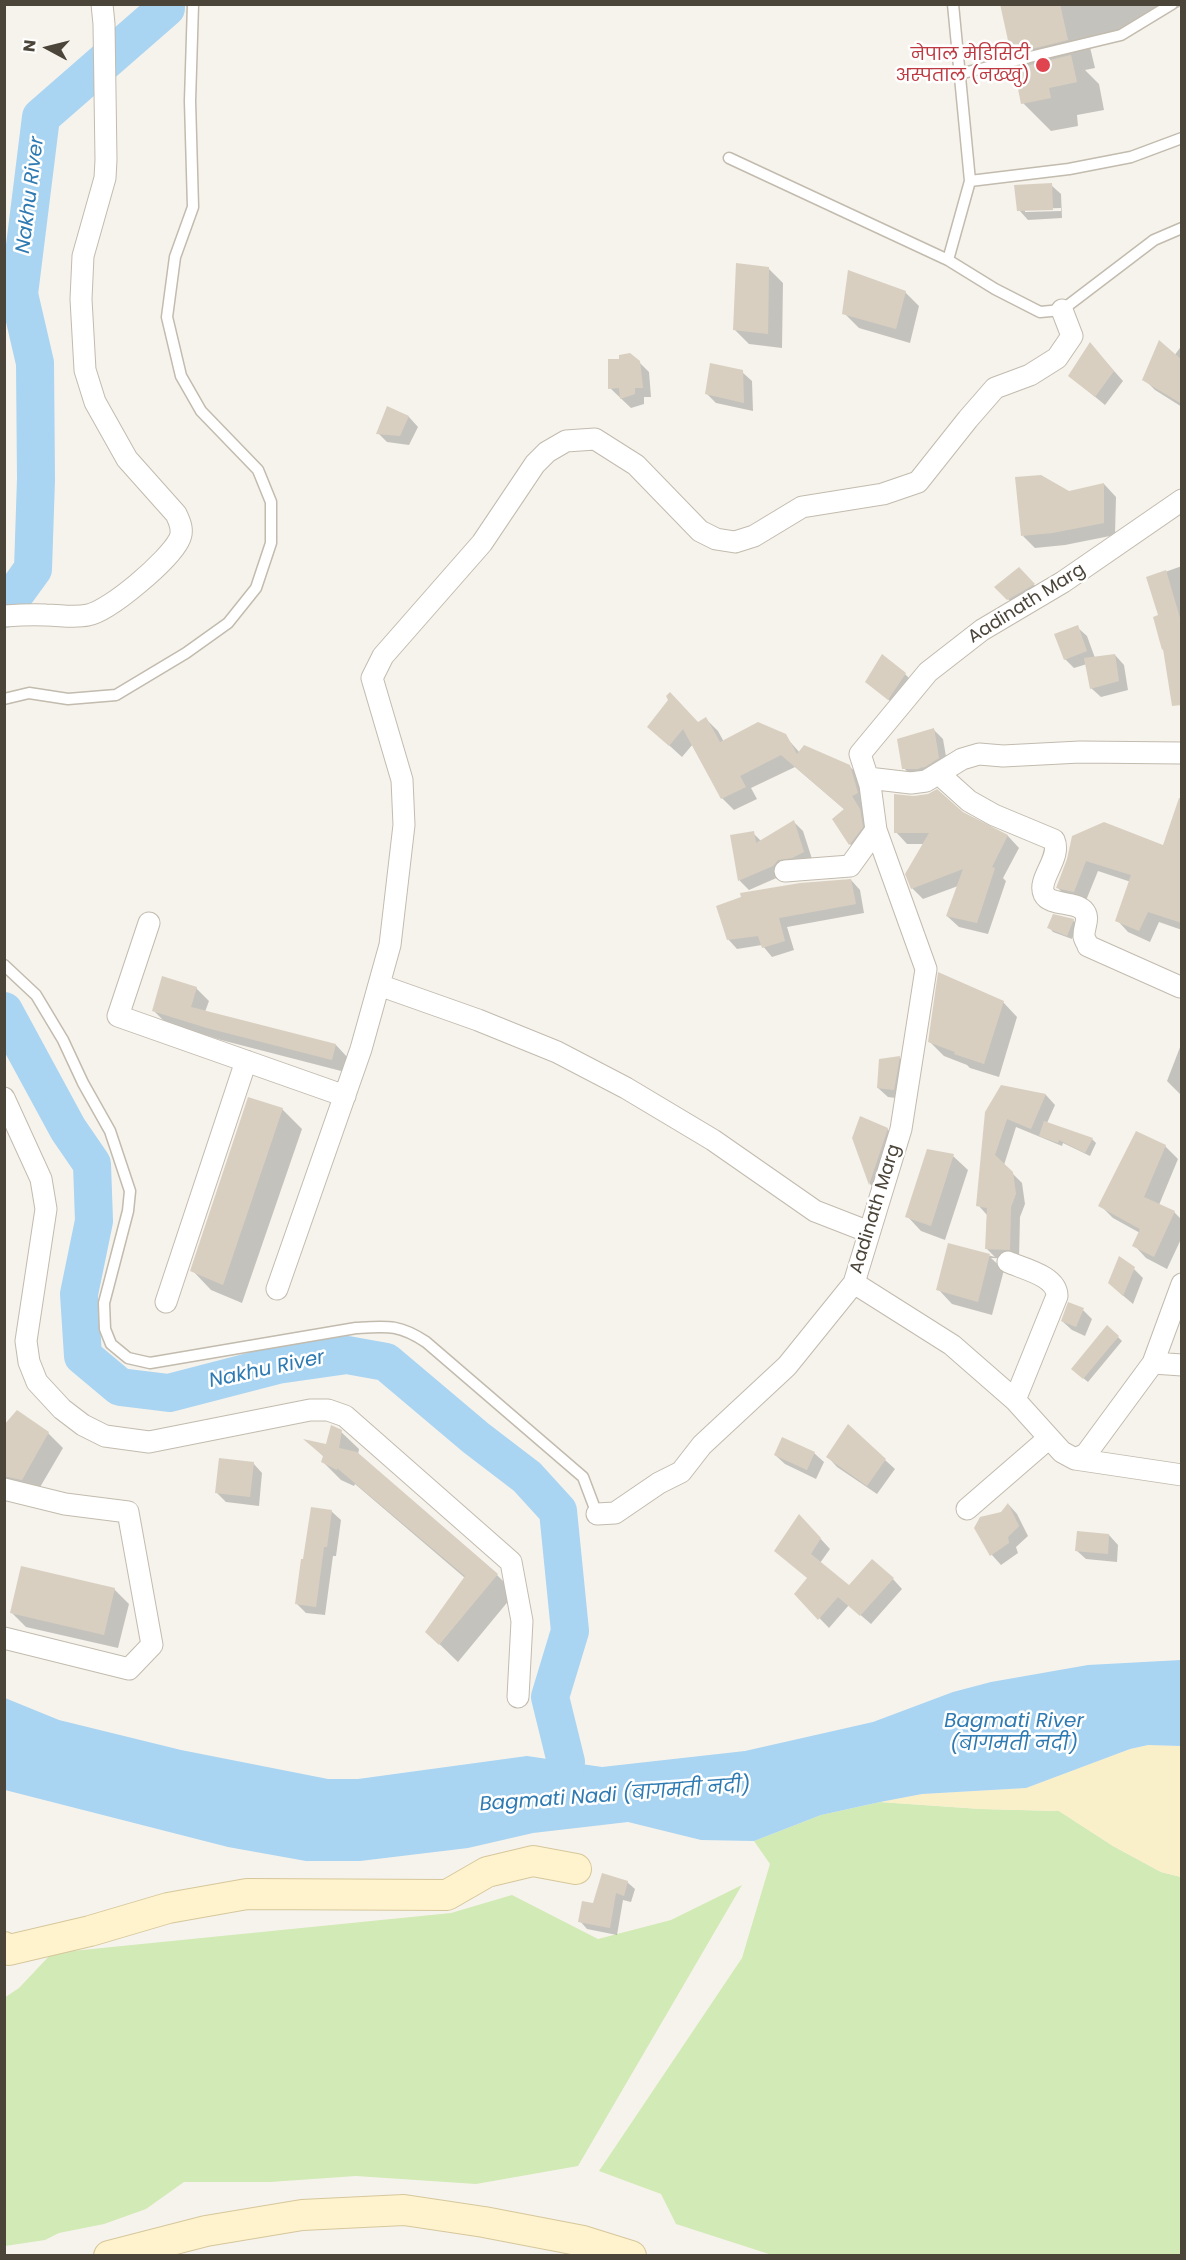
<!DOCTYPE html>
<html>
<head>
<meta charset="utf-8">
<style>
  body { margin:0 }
  #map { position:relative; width:1186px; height:2260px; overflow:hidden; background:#f6f3ec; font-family:Poppins,sans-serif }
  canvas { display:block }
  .frame { position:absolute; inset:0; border:6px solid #4b4439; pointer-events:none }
  .north { position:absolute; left:18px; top:18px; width:60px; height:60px; -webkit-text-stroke:4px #fff; paint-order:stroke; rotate:277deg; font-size:16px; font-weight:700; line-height:24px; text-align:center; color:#4b4439 }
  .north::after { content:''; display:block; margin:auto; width:21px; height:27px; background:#4b4439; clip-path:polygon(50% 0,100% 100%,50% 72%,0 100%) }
</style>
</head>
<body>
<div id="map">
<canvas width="1186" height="2260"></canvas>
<div class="frame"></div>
<div class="north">N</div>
</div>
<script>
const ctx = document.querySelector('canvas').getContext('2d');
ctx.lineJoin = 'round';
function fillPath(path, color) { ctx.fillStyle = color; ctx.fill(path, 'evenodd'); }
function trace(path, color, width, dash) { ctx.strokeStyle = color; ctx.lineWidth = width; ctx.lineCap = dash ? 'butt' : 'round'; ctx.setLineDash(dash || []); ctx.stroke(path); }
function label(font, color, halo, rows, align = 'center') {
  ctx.font = font + ' Poppins,"Noto Sans Devanagari",sans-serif'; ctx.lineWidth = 5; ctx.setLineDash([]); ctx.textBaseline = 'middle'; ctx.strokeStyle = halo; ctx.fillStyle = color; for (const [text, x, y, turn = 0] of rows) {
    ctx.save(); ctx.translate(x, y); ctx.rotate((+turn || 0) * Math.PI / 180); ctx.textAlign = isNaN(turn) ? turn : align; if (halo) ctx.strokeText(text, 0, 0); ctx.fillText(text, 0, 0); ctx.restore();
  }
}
fillPath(new Path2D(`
  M880 1802 981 1809 1059 1811 1113 1846 1161 1872 1181 1877V2255H772L676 2224 661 2194 599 2171 742 1958 770 1864 754 1841 821 1815Z
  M742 1885 578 2166 476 2184 356 2176 270 2182H184L146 2209 104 2224 59 2233 45 2240 5 2246 4 1998 19 1988 52 1953 451 1913 512 1895 598 1939 671 1920Z`), '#d2eab5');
fillPath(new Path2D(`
  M1148 1745 1181 1746V1877L1161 1872 1113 1846 1059 1811 981 1809 880 1802 922 1794 1026 1788 1130 1749Z`), '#f9efc9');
fillPath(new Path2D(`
  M1181 1660V1746L1148 1745 1130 1749 1026 1788 922 1794 880 1802 821 1815 754 1841 701 1840 628 1822 533 1833 468 1848 360 1861H306L228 1847 5 1790V1698L59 1720 181 1750 328 1779H358L527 1756 602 1767 745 1751 873 1722 953 1692 991 1682 1088 1665Z`), '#a9d4f2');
fillPath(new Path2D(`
  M1002 4H1182V9L1180 7 1089 43 1095 68 1085 70 1099 84 1104 110 1077 115 1078 126 1051 131 1023 103 1026 67 1012 53Z
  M1051 185 1061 194 1062 218 1028 220 1019 210ZM1061 208V211L1025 212V209Z
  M769 269 783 283 782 348 749 344 734 329Z
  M905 292 919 306 910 343 859 328 844 313Z
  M1182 345V407L1155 390 1144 379 1174 356Z
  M1099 354 1123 381 1105 405 1070 376Z
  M639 362 649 372 651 397H644V404L631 408 610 388Z
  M742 372 752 381 753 411 716 403 707 394Z
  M388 408 409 417 418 427 409 445 387 442 378 433Z
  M1104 484 1116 497 1115 535 1065 545 1035 548 1023 536 1069 492Z
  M1182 566V704L1163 649 1155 618 1160 616 1148 578Z
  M1028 578 1042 594 1018 609 996 587Z
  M1077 627 1087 636 1095 658 1115 655 1124 665 1128 690 1101 697 1091 688 1087 664 1074 668 1065 659Z
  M905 674 914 683 898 708 867 681Z
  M706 719 718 731 724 742 785 736 800 753 849 766 862 778 872 823 861 856 850 844 845 810 795 767 751 788 757 799 734 810 722 798 693 744 682 757 649 727 698 724Z
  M934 730 943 739 948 768 913 778 904 768Z
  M1182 795V930L1159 922 1150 942 1128 932 1117 920 1131 882 1098 871 1085 903 1069 899 1057 887 1069 860 1163 847Z
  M962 813 1008 836 1019 848 1003 878 1006 881 988 934 959 927 947 916 958 886 923 899 912 888 924 844H907L896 832Z
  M794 822 803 831 813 862 749 890 740 881 732 836 753 833 761 841Z
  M851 880 860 890 864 913 787 927 794 950 772 957 762 945 737 949 728 939Z
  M1073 920 1077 925 1072 939 1053 932 1049 927Z
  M196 988 209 1001 205 1012 336 1045 348 1058 345 1072 221 1040 166 1023 154 1011Z
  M1003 1002 1017 1017 999 1077 970 1068 967 1065 944 1056 929 1041Z
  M1182 1042V1096L1167 1081Z
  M899 1057 908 1067 903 1099 888 1097 878 1088Z
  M1002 1087 1046 1095 1055 1105 1047 1123 1092 1139 1096 1143 1090 1156 1063 1143 1062 1146 1016 1127 1004 1165 1022 1183 1025 1204 1020 1217 1019 1259 991 1258 1004 1270 992 1315 952 1304 938 1289 949 1245 995 1257 986 1248 987 1215 978 1205Z
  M282 1109 302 1129 242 1303 211 1290 192 1270Z
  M887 1129 897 1138 879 1193 870 1184 854 1138Z
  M1165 1146 1178 1159 1159 1205 1174 1212 1182 1220V1237L1167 1269 1146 1258 1134 1245 1140 1233 1113 1218 1100 1205Z
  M953 1156 968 1170 945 1240 921 1231 907 1216Z
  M1134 1269 1143 1278 1133 1304 1120 1293Z
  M1083 1310 1092 1319 1085 1336 1072 1330 1062 1321Z
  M1118 1337 1122 1341 1088 1382 1077 1373Z
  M17 1412 48 1433 63 1448 36 1494 21 1491 4 1479V1427Z
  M338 1429 359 1449 358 1455 497 1575 515 1593 458 1662 427 1632 465 1578 355 1484 354 1486 341 1480 323 1462 324 1457 308 1441 327 1446Z
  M814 1453 824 1462 816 1479 785 1464 775 1455Z
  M828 1457 885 1460 895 1469 877 1494 837 1467Z
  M253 1463 262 1473 259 1506 226 1502 216 1492Z
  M1009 1505 1017 1514 1028 1536 1016 1547 1018 1553 1001 1565 992 1555 975 1528 1002 1513Z
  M331 1511 341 1520 336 1556H333L325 1615 306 1613 297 1604 304 1560Z
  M808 1525 830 1549 820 1563 849 1587 893 1579 902 1589 871 1624 849 1605 829 1628 796 1594 808 1579Z
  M1109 1535 1118 1545 1117 1562 1086 1559 1076 1550Z
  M114 1589 129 1604 118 1648 26 1627 11 1612Z
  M627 1882 635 1889 631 1902 623 1900 617 1935 587 1929 580 1921 594 1905Z`), '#0003');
trace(new Path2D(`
  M4 609 33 569 36 479 35 363 19 294 41 117 166 8V4
  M4 1011 68 1129 92 1164 94 1221 79 1294 83 1356 120 1387 169 1393 277 1365 347 1355 386 1362 476 1438 527 1477 558 1511 570 1631 550 1697 566 1762 560 1797`), '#a9d4f2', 38);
fillPath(new Path2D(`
  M1000 4H1060L1068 40 1011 54Z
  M1071 55 1077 82 1049 88 1051 98 1021 104 1014 69Z
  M1052 183 1053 210 1017 211 1014 185Z
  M736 263 769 267 768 334 733 330Z
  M848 270 906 291 896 329 842 314Z
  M1159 340 1182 360V404L1142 380Z
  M1090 342 1114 371 1095 397 1068 376Z
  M630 353 640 361 643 388H635V394L620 399 619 388 608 389V359H619V355Z
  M710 363 743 370 744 403 705 394Z
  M387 406 409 416 400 436 376 434Z
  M1041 475 1069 491 1104 483V523L1052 533 1021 536 1015 477Z
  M1019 567 1035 584 1007 600 994 587Z
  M1166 570 1182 625V705L1172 706 1163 649 1162 650 1153 617 1158 615 1146 577Z
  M1078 625 1087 651 1064 660 1054 634Z
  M882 654 906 673 888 700 865 682Z
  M1115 654 1119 681 1090 689 1084 658Z
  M670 692 698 722 706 717 720 742 758 722 786 734 797 754 804 745 850 765 858 793 852 796 860 809 863 827 851 843 849 845 832 819 844 809 781 755 740 776 746 787 721 799 683 729 669 746 647 727 668 700 666 696Z
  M934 728 939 758 925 767 918 768 920 769H902L897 739Z
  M937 789 963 812 1008 835 992 867 995 868 977 923 946 916 963 869 911 889 905 874 929 833H894V794L913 796 928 794Z
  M1179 798H1182V923L1148 912 1139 931 1115 921 1131 875 1086 861 1074 892 1056 888 1067 859 1072 836 1104 822 1163 845Z
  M794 820 804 852 792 858 778 860 773 866 738 881 730 835 754 831 756 843Z
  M851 879 856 904 779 918 785 941 762 948 758 936 727 940 716 906 741 897 740 893 800 883Z
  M1053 914 1074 919 1067 936 1047 928Z
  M938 972 1004 1001 984 1064 954 1054 955 1052 928 1042Z
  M162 976 197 987 191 1007 336 1044 332 1060 207 1028 152 1011Z
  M900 1056 894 1090 877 1088 879 1059Z
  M1001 1085 1046 1094 1031 1129 1007 1119 995 1155 1013 1172 1016 1194 1011 1207 1010 1250 985 1249 987 1208 976 1206 985 1112Z
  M248 1097 283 1108 223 1285 190 1271Z
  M860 1116 888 1128 869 1185 852 1138Z
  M1044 1121 1093 1138 1085 1153 1059 1140 1058 1143 1039 1136Z
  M1136 1131 1166 1145 1144 1197 1175 1211 1154 1257 1132 1246 1140 1229 1098 1206Z
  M927 1149 954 1154 931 1226 905 1217Z
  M948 1243 990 1254 978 1302 936 1290Z
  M1119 1256 1135 1267 1123 1296 1108 1283Z
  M1068 1302 1084 1308 1076 1327 1061 1321Z
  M1107 1325 1119 1336 1083 1379 1071 1369Z
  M17 1410 49 1432 22 1480 4 1476V1425Z
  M848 1424 886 1459 867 1486 826 1457Z
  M331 1425 342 1430 339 1448 357 1452 498 1574 439 1645 425 1632 465 1576 337 1468V1470L321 1462 323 1456 303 1439 326 1444Z
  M782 1437 815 1452 807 1470 774 1455Z
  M219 1458 254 1462 250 1497 215 1493Z
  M1008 1503 1019 1526 1008 1537 1009 1543 990 1556 974 1528 980 1517 1001 1512Z
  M311 1507 332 1510 327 1547H324L316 1607 295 1604 301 1559H303Z
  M799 1514 821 1538 811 1554 849 1585 872 1559 894 1578 860 1616 838 1597 818 1620 794 1594 807 1578 774 1551Z
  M1077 1531 1109 1534 1108 1554 1075 1551Z
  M21 1566 115 1588 104 1635 10 1613Z
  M602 1873 628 1881 624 1896 616 1893 610 1928 578 1922 582 1901 593 1903Z`), '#d8cfc1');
const lane = new Path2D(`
  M959 74 1121 35 1172 4
  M729 158 948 260 995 289 1040 312 1062 310 1154 240 1182 228
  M970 181 1069 169 1131 157 1182 138
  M948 260 970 181 953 4
  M4 699 29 693 68 699 116 695 186 653 228 623 256 588 271 543V502L258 470 201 411 181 376 167 317 175 257 193 207 190 101 193 4
  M4 965 36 995 63 1040 83 1083 110 1131 130 1191 128 1211 104 1303 105 1329 111 1344 128 1358 150 1363 356 1328C387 1326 399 1324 426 1342L583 1477 597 1514`);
const street = new Path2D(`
  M4 616C18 615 32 614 46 615 60 615 74 618 88 615 110 611 169 560 179 540 184 531 180 522 176 514L127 459 95 402 85 370 81 299 83 256 105 178 106 160 104 24 102 4
  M939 774 969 801 994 815 1054 840C1062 858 1037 879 1044 894 1050 906 1074 901 1083 910 1091 918 1083 927 1084 937 1084 938 1088 945 1088 946L1180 987
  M868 778 911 783 926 781 962 759 979 754 1003 756 1080 752 1182 753
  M785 871 850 866 876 830 870 785 860 754 928 672 982 630 1063 582 1182 500
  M149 923 118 1016 345 1096
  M379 985 478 1020 557 1052 626 1088 713 1140 815 1211 869 1232
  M4 1098 41 1179 46 1209 26 1341 29 1362 37 1382 62 1409 83 1425 105 1436 149 1442 310 1410H328L345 1416 511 1562 522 1621 518 1697
  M1008 1262C1024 1269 1057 1276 1057 1296L1015 1400
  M854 1283 952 1345 1015 1400 1062 1452 1075 1459 1086 1454 1153 1363 1182 1365
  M277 1289 361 1049 390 945 404 825 402 780 372 678 383 656 482 543 535 464 547 452 566 441 595 439 636 465 700 531 716 539 735 542 754 536 802 507 883 494 918 482 968 419 995 388 1030 375 1057 358 1072 336 1062 310
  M166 1302 246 1061
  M1153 1363 1182 1284
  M1075 1459 1182 1475
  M4 1489 65 1504 128 1512 152 1645 129 1669 4 1638
  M967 1509 1049 1438
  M597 1514 615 1513 659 1483 681 1472 702 1445 787 1366 854 1283 901 1129 926 969 876 830`);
const secondary = new Path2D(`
  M4 1947 9 1950 90 1931 168 1908 247 1894 447 1895 487 1872 533 1861 576 1869
  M109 2256 206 2231 302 2215 404 2210 484 2222 583 2241 631 2256`);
trace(lane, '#c2bbae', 13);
trace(street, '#c2bbae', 23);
trace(secondary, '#d6c79b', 32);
trace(lane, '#fff', 10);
trace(street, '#fff', 21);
trace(secondary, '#fff3cd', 30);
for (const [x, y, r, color] of [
  [1043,65,8,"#e0444e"]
]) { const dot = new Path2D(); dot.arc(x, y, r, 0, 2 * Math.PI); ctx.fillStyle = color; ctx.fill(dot); trace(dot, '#fff', 2); }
label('18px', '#be3a42', '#fff', [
  ["नेपाल मेडिसिटी",1030,55],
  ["अस्पताल (नख्खु)",1030,76]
], 'right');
label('18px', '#4b4439', '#fff', [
  ["Aadinath Marg",1027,604,-32],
  ["Aadinath Marg",876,1209,-73]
]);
label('italic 20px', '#2e7ab2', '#fff', [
  ["Nakhu River",31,195,-83],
  ["Nakhu River",267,1370,-12],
  ["Bagmati River",1014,1722],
  ["(बागमती नदी)",1014,1745],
  ["Bagmati Nadi (बागमती नदी)",615,1796,-4]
]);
</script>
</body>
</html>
